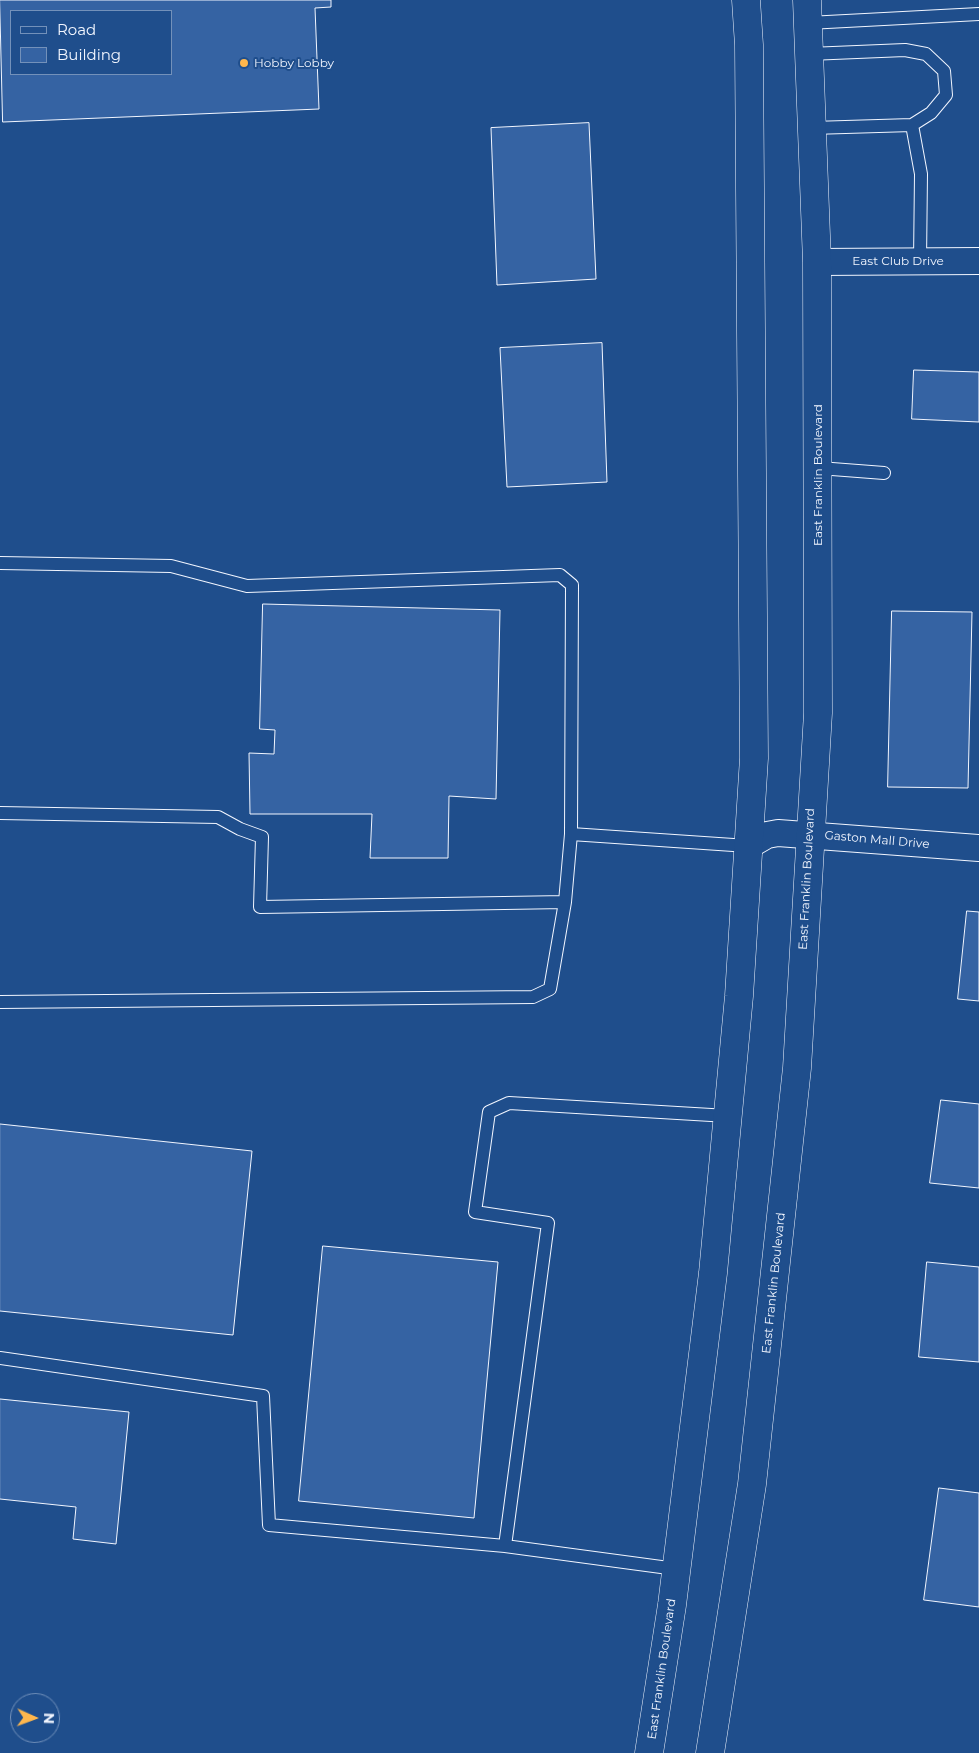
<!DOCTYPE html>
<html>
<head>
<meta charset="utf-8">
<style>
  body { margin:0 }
  #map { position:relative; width:979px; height:1753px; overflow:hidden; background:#1f4e8c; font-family:Montserrat,sans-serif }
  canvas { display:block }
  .legend { position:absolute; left:10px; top:10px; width:162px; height:65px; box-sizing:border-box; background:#1f4e8c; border:1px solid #7391ba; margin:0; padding:6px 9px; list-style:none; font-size:15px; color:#f2f6ff }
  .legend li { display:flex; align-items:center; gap:10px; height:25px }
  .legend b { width:25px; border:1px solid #7391ba }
  .north { position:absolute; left:10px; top:1693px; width:50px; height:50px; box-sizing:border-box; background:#1f4e8c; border:1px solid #7391ba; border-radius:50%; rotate:92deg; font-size:14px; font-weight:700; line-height:20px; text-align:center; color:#f2f6ff }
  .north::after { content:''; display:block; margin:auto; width:18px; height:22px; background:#ffb74d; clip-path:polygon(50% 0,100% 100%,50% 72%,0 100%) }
</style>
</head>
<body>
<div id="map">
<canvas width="979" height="1753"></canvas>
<ul class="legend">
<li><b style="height:6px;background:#1f4e8c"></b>Road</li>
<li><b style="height:14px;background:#3563a3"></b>Building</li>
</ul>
<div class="north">N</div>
</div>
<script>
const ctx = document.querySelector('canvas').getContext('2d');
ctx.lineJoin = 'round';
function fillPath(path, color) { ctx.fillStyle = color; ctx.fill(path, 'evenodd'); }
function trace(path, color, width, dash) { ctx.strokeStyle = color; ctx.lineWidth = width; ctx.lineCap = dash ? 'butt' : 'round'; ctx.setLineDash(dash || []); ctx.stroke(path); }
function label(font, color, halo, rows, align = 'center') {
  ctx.font = font + ' Montserrat,sans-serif'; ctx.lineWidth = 4; ctx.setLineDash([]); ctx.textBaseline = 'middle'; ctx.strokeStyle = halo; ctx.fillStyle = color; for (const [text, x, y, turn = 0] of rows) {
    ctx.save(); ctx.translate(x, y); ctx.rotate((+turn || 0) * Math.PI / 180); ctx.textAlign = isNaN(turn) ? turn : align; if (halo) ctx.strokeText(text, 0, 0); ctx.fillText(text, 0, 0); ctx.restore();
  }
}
const building = new Path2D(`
  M0 0H331V7L315 8 319 109 3 122ZM11 11H171V74H11Z
  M589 123 596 279 497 285 491 128Z
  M602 343 607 482 507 487 500 348Z
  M914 370 979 372V422L912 419Z
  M263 604 500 610 496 799 449 796 448 858H370L372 814H250L249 753 274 754 275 730 260 729Z
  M892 611 972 612 968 788 888 787Z
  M967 911 979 912V1001L958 999Z
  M941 1100 979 1104V1188L930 1183Z
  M0 1124 252 1151 233 1335 0 1311Z
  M323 1246 498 1262 474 1518 299 1501Z
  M927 1262 979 1267V1362L919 1357Z
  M0 1399 129 1412 116 1544 73 1539 76 1507 0 1499Z
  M939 1488 979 1493V1607L924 1600Z`);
fillPath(building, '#3563a3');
trace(building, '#f2f6ff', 1);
const lane = new Path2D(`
  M808 23 979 14
  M809 54 905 50 926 54 944 71 946 95 931 113 912 125 812 128
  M912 125 921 174 920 261
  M819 468 884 473
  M0 563 171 566 247 586 560 575 572 585 571 834
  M0 813 218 817 240 829 262 837 260 907 565 902 571 834 748 846
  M0 1002 533 997 550 989 565 902
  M0 1358 263 1396 269 1525 505 1546
  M676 1569 505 1546 548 1223 475 1212 489 1112 509 1103 728 1116`);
const street = new Path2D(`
  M817 262 979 261
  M748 846 767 835 778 833 979 848`);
const primary = new Path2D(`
  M649 1753 672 1605 713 1273 739 996 754 758 749 45 746 0
  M710 1753 752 1484 797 1068 818 713 817 262 807 0`);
trace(lane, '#f2f6ff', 14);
trace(street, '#f2f6ff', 28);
trace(primary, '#f2f6ff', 29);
trace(lane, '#1f4e8c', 12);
trace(street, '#1f4e8c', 26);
trace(primary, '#1f4e8c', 28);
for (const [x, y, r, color] of [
  [244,63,5,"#ffb74d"]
]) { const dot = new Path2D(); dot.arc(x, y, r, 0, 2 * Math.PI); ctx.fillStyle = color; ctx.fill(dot); trace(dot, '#1f4e8c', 2); }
label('12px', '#f2f6ff', '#1f4e8c', [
  ["Hobby Lobby",254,63]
], 'left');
label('12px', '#f2f6ff', '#1f4e8c', [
  ["East Club Drive",898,261],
  ["East Franklin Boulevard",818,475,-90],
  ["Gaston Mall Drive",877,840,5],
  ["East Franklin Boulevard",807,879,-87],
  ["East Franklin Boulevard",774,1283,-84],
  ["East Franklin Boulevard",662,1669,-82]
]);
</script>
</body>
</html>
